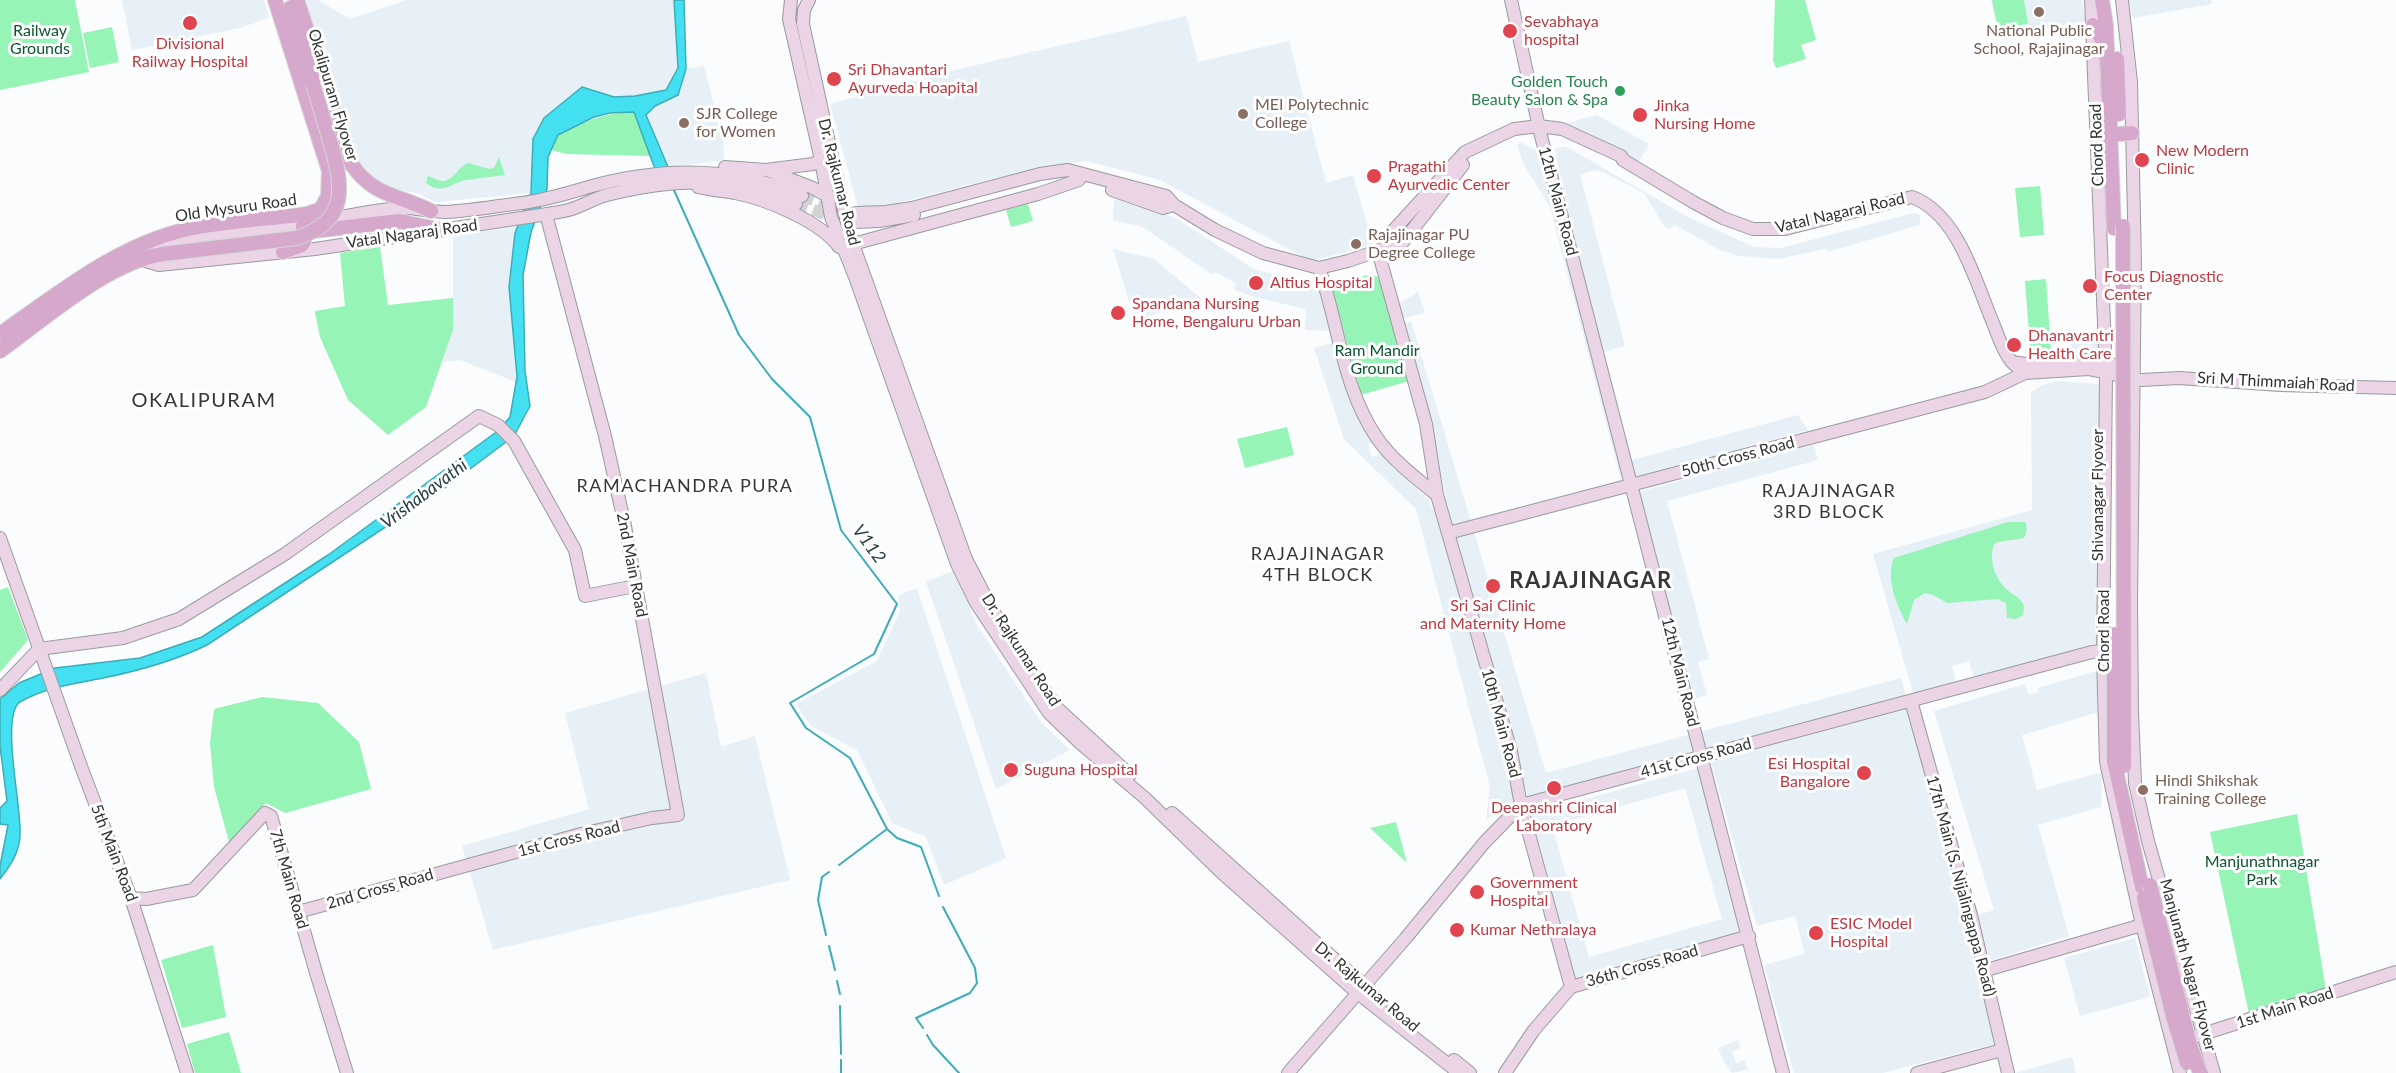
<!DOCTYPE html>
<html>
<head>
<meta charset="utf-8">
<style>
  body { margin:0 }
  canvas { display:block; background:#fafcfd }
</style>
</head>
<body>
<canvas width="2396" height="1073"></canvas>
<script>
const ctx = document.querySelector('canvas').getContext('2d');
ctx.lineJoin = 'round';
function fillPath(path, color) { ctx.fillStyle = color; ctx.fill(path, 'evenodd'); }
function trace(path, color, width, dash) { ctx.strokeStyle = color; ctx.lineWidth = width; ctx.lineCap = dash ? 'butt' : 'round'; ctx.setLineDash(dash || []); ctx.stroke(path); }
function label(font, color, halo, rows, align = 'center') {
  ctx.font = font + ' Lato,sans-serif'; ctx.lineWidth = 6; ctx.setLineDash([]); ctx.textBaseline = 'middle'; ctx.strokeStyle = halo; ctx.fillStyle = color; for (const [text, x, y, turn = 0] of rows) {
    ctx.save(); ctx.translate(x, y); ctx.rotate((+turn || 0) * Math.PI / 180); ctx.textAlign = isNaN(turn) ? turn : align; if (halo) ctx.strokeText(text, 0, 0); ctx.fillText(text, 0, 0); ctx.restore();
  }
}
fillPath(new Path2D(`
  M122 0H264L269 18 240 28 132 50Z
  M301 0H318L350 19 407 0H674L678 68 666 90 635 96 614 97 582 87 544 118 533 139 531 193 435 202 417 193 380 186 366 175 351 146Z
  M1991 0H2082L2085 22 1998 34Z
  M2129 0H2211L2212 4 2133 18Z
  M1186 16 1198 62 1289 41 1326 183 1353 175 1373 245 1311 261 1160 180 1086 161 995 178 890 205 858 207 830 104 959 69Z
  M704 66 723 142 724 160 668 167 646 115 655 106 678 95 686 69Z
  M1597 115 1649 144 1639 161 1568 126 1567 123Z
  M1520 142 1540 152 1626 478 1621 480 1550 207 1524 165 1517 145Z
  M1565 146 1688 217 1754 247 1781 248 1913 213 1921 215 1919 225 1828 252 1825 249 1778 259 1739 256 1720 250 1675 225 1669 229 1664 226 1644 193 1598 170 1580 174 1625 346 1596 354 1555 149Z
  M1114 199 1174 217 1254 269 1320 287 1330 331 1305 330 1306 309 1258 298 1234 290 1236 283 1215 272 1213 275 1141 226 1113 221Z
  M518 226 515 233 509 288 516 382 460 360 442 362 453 330V236Z
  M1113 249 1154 259 1203 300 1135 320Z
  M1418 292 1425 313 1401 319 1397 305Z
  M1411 321 1546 773 1901 678 1906 697 1529 800 1453 525 1402 324Z
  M2101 331 2103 356 2072 358 2070 333Z
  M1333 343 1377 441 1368 444 1372 457 1385 453 1429 501 1446 537 1506 748 1515 805 1486 819 1490 787 1416 509 1344 439 1314 348Z
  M2058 381 2100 384 2097 642 2071 652 1974 678 1969 661 1952 666 1956 684 1914 696 1873 554 2032 510 2031 392 2043 385Z
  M1798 415 1808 430 1635 477 1625 462Z
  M1814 445 1818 460 1667 501 1709 659 1698 662 1707 695 1693 699 1638 492Z
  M955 570 975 622 1041 722 1070 750 996 789 926 582Z
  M917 588 1006 858 944 885 926 837 892 823 857 750 811 726 796 704 877 661 900 611 899 595Z
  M2097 671 2099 712 2022 735 2037 790 2102 772 2101 807 2038 825 2069 936 1989 961 1978 915 1994 910 1934 711 2025 684 2029 695 2039 692 2037 688Z
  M706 673 721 747 755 736 790 880 493 950 462 846 589 809 565 713Z
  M1910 708 1964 912 1994 1044 1883 1073H1794L1764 965 1805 954 1795 916 1757 926 1711 762Z
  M1698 768 1743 934 1576 980 1531 814ZM1685 788 1722 919 1589 957 1552 826Z
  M2135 938 2150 997 2080 1016 2064 958Z
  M1738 1040 1740 1048 1732 1052 1736 1063 1745 1060 1748 1070 1732 1073 1724 1062 1718 1048Z
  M2072 1057 2076 1073H2015Z`), '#e7f0f7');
fillPath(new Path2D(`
  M0 0H75L89 72 0 90Z
  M1775 0H1805L1816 40 1801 45 1806 59 1776 68 1773 61Z
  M1992 0H2024L2028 24 1998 28Z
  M112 27 119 62 90 68 83 33Z
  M635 112 651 156 566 154 551 150 558 136C587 121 601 113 635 112Z
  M499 157 505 175C492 177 479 178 466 180 452 182 443 196 426 183L428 176C433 177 437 181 443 181 454 180 458 167 468 163L489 169 494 168Z
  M2040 186 2044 235 2020 237 2015 188Z
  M1028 204 1033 221 1011 227 1006 210Z
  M380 247 388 305 453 298V330L426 407 388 435 348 400 320 337 315 313V311L345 306 340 253Z
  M1371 274 1380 278 1409 381 1361 395 1332 288 1334 284Z
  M2046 279 2051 351 2049 352 2050 361 2031 359 2025 281Z
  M1287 427 1294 455 1245 468 1237 439Z
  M2008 522H2025C2028 527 2027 533 2024 538L1998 542 1994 544C1988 561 1996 582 2010 592 2013 595 2019 597 2021 601 2025 605 2024 610 2023 615L2016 619 2007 618 2006 603 1998 599 1947 603 1933 595 1925 593 1914 600 1907 624C1897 606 1885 578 1894 558Z
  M8 587 28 640 0 672V590Z
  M262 697 318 703 359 742 371 789 285 813 266 803 229 842 214 787 210 743 214 709Z
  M2297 814 2326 990 2249 1014 2210 832Z
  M1396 822 1407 863 1370 828Z
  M213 945 226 1017 182 1028 161 960Z
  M229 1032 241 1073H195L187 1044Z`), '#96f4b6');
const water = new Path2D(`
  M674 0H684L686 69 678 95 655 106 646 115 668 167 655 169 634 112 610 113 594 117 558 135 548 157 547 189 531 232 523 275 525 371 530 406 514 436 446 487 207 645C174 661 138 671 103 678 74 684 45 687 20 702 0 716 22 808 20 834 20 852 10 866 0 879V866L8 825 0 824V808L7 801 0 746V699L19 683 55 668 140 658 202 637 328 555 499 430 510 417 517 377 509 287 515 233 531 193 533 139 544 118 582 87 614 97 635 96 666 90 678 68Z`);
fillPath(water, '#43e0f1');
trace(water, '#3eacb8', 1.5);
trace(new Path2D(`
  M673 188 739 335 772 379 810 417 841 530 897 604 874 654 790 703 806 728 850 758 887 829 897 838 921 847 939 896
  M839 865 887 829
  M826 935 818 900 822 877 829 872
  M829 946 835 970
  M837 981 840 994
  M840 1006 841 1054
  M923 1028 916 1018 970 993 977 983 975 968 943 907
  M927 1035 933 1045 959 1073
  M841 1060V1073`), '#3eacb8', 2);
trace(new Path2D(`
  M802 196 837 209
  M796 204 845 221 855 222`), '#d2d4d4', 12, [12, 6]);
const secondary = new Path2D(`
  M791 0 789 19 821 160 831 217 855 277 957 564 976 603 1049 713 1080 743 1145 798 1222 873 1354 990 1459 1073
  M809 0 804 10 803 24 843 206 853 244 966 559 993 611 1057 708 1130 775
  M1511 0 1540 132 1783 1073
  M2091 0 2106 374 2103 658 2106 762 2142 925 2180 1073
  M2122 0 2131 82 2135 262 2131 602 2132 712 2135 783 2148 841 2214 1073
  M725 167 766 170 813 164 821 160
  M767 170 813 188 831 198
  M698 187C710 190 723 191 735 193 766 199 820 221 839 247
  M1112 190 1163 208 1174 205
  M856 213 886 212 912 208 1040 174 1068 170 1166 196 1174 205 1215 230 1263 253 1319 268 1348 261 1403 242 1463 165
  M323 220C351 216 380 208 408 208 421 209 433 212 445 212 470 211 496 206 522 203 546 200 569 193 592 186 663 167 734 166 802 196
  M856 222 879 221 914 215
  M155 243 295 225
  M853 244 1038 194 1079 180
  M1386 248 1391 233 1465 152 1514 129 1539 126 1562 129 1621 156 1623 160 1693 202 1723 218 1753 229H1785L1912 197C1958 214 1975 280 1993 323 1998 335 2002 350 2011 361 2014 365 2020 369 2025 373L2088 369 2141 380 2179 378 2280 385 2396 388
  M1378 251 1426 424 1437 495 1511 751 1521 805 1571 987
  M142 260 159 265 315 249 541 215C551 213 562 212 572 209 584 205 595 198 607 195 671 179 735 175 796 204
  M1319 268C1339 324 1342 387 1377 438 1392 460 1416 478 1437 495
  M2012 362 2026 364 2098 359 2130 371
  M1448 533 1985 392 2025 373
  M0 538 82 769 131 898 187 1073
  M0 690 39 649 123 638 179 619 285 554 479 416 498 425 514 441 575 550 585 596 635 586
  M1911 701 1971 915 2008 1073
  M1172 813 1382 1002
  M131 898 146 899 193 890 265 813 271 816 317 976 347 1073
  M298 912 581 834 652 818 678 815 625 526 605 436 546 214
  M1983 971 2142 925
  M2197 1036 2396 972
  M1454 1060 1470 1073
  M1288 1073 1405 939 1484 843 1521 805 2092 652 2110 650
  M1505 1073 1534 1030 1571 987 1749 936
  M1917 1073 2002 1050`);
const primary = new Path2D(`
  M297 0 352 165C374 197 400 195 431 211
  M2102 0 2106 25 2114 228
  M290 8 313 84
  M2093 25 2102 40 2103 47
  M2117 59 2119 114
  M2119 134 2132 133
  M318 211 308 221 309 227 313 231 399 221 441 230
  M283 252 302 245 304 241 303 226
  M0 334C59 293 117 245 188 229 226 221 269 219 307 214L321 209 328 196 329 171 275 0
  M0 351C45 319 108 262 163 254
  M2114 761 2142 887`);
trace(secondary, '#999b9d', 14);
trace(primary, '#d6d6d6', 16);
trace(secondary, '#ead4e6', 12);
trace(primary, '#d5a8cc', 14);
const primaryBridge = new Path2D(`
  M2123 226 2124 766
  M163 254 296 238C350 222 343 185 330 141 324 122 319 103 313 84
  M2114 761V634
  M2150 885 2189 1042 2200 1073
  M2144 898 2173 1016 2187 1063`);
trace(primaryBridge, '#d6d6d6', 16, []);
trace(primaryBridge, '#d5a8cc', 14);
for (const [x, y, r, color] of [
  [2039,12,6,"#8d6e63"],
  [190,23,8,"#e0444e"],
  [1510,31,8,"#e0444e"],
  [834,79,8,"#e0444e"],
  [1620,91,6,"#2e9e5b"],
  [1243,114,6,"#8d6e63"],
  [1640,115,8,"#e0444e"],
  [684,123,6,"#8d6e63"],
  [2142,160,8,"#e0444e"],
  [1374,176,8,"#e0444e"],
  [1356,244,6,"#8d6e63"],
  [1256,283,8,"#e0444e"],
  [2090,286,8,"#e0444e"],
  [1118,313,8,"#e0444e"],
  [2014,345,8,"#e0444e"],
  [1493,586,8,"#e0444e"],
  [1011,770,8,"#e0444e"],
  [1864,773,8,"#e0444e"],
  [1554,788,8,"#e0444e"],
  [2143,790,6,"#8d6e63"],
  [1477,892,8,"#e0444e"],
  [1457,930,8,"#e0444e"],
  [1816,933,8,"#e0444e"]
]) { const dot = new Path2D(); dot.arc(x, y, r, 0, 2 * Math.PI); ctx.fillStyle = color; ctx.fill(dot); trace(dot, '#fff', 2); }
label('16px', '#be3a42', '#fff', [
  ["Sevabhaya",1524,22],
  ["hospital",1524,40],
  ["Divisional",190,44,"center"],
  ["Railway Hospital",190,62,"center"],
  ["Sri Dhavantari",848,70],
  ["Ayurveda Hoapital",848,88],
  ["Jinka",1654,106],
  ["Nursing Home",1654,124],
  ["New Modern",2156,151],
  ["Clinic",2156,169],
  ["Pragathi",1388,167],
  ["Ayurvedic Center",1388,185],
  ["Focus Diagnostic",2104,277],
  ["Center",2104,295],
  ["Altius Hospital",1270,283],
  ["Spandana Nursing",1132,304],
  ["Home, Bengaluru Urban",1132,322],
  ["Dhanavantri",2028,336],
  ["Health Care",2028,354],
  ["Sri Sai Clinic",1493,606,"center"],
  ["and Maternity Home",1493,624,"center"],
  ["Esi Hospital",1850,764,"right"],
  ["Bangalore",1850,782,"right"],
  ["Suguna Hospital",1024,770],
  ["Deepashri Clinical",1554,808,"center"],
  ["Laboratory",1554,826,"center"],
  ["Government",1490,883],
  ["Hospital",1490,901],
  ["ESIC Model",1830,924],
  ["Hospital",1830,942],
  ["Kumar Nethralaya",1470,930]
], 'left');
label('16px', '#09552e', '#fff', [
  ["Railway",40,31],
  ["Grounds",40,49],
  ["Ram Mandir",1377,351],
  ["Ground",1377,369],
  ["Manjunathnagar",2262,862],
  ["Park",2262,880]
]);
label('16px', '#785e54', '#fff', [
  ["National Public",2039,31,"center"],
  ["School, Rajajinagar",2039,49,"center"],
  ["MEI Polytechnic",1255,105],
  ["College",1255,123],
  ["SJR College",696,114],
  ["for Women",696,132],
  ["Rajajinagar PU",1368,235],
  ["Degree College",1368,253],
  ["Hindi Shikshak",2155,781],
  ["Training College",2155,799]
], 'left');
label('16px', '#27864d', '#fff', [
  ["Golden Touch",1608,82],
  ["Beauty Salon & Spa",1608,100]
], 'right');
label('16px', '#313232', '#fff', [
  ["Okalipuram Flyover",333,95,73],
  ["Chord Road",2097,145,-92],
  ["Dr. Rajkumar Road",839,182,76],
  ["12th Main Road",1558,201,75],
  ["Old Mysuru Road",236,208,-8],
  ["Vatal Nagaraj Road",1840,213,-13],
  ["Vatal Nagaraj Road",412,234,-8],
  ["Sri M Thimmaiah Road",2276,382,3],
  ["50th Cross Road",1738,457,-15],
  ["Shivanagar Flyover",2098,495,-90],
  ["2nd Main Road",632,565,79],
  ["Chord Road",2104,631,-90],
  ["Dr. Rajkumar Road",1021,650,57],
  ["12th Main Road",1680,672,76],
  ["10th Main Road",1501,723,75],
  ["41st Cross Road",1696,758,-15],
  ["1st Cross Road",569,839,-14],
  ["5th Main Road",114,853,69],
  ["7th Main Road",289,879,74],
  ["17th Main (S. Nijalingappa Road)",1961,886,75],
  ["2nd Cross Road",380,889,-16],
  ["Manjunath Nagar Flyover",2188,965,75],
  ["36th Cross Road",1642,966,-16],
  ["Dr. Rajkumar Road",1367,987,40],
  ["1st Main Road",2285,1008,-18]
]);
ctx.letterSpacing = '1.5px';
label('18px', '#353738', '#fff', [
  ["RAMACHANDRA PURA",685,486],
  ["RAJAJINAGAR",1829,491],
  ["3RD BLOCK",1829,512],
  ["RAJAJINAGAR",1318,554],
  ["4TH BLOCK",1318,575]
]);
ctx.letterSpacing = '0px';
label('italic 18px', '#253e41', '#fff', [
  ["Vrishabavathi",424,494,-37],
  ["V112",869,544,54]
]);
ctx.letterSpacing = '1.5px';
label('20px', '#353738', '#fff', [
  ["OKALIPURAM",204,401]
]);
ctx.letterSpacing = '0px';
ctx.letterSpacing = '1.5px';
label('bold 22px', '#353738', '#fff', [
  ["RAJAJINAGAR",1591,581]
]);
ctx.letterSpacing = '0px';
</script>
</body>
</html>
